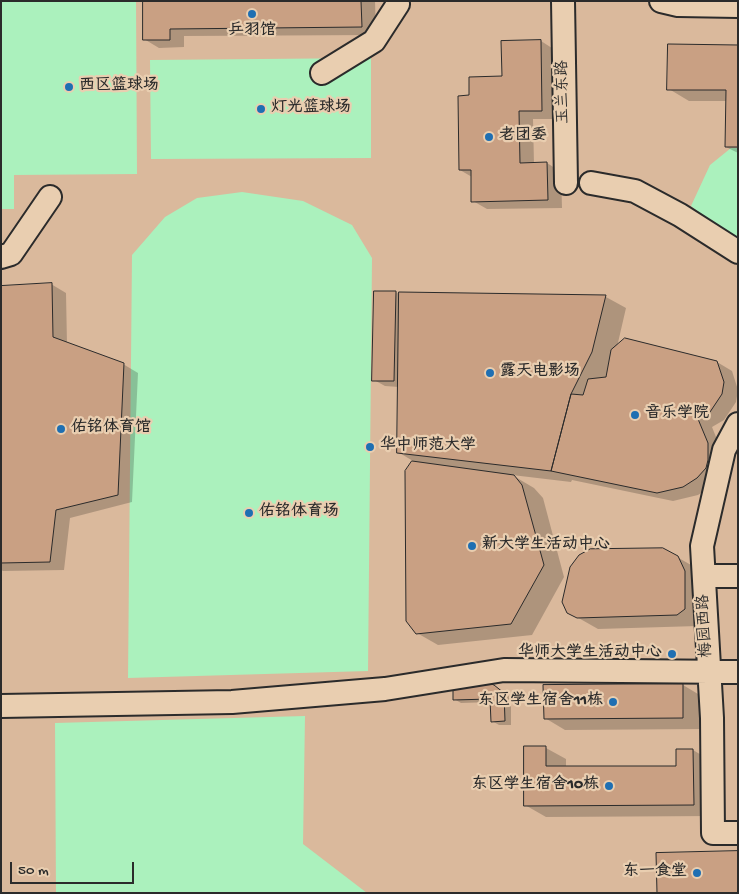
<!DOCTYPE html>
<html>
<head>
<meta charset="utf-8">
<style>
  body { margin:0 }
  #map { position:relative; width:739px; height:894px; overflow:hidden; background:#e7c8a9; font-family:"Gochi Hand",sans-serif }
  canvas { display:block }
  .frame { position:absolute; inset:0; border:2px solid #2b2b2b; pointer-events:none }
  .scale { position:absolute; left:10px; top:862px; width:124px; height:22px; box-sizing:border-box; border:2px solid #2b2b2b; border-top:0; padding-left:6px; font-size:15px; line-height:18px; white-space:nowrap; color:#2b2b2b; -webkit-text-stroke:4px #e9ceb0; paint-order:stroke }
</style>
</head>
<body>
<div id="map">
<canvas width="739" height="894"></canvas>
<div class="frame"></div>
<div class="scale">50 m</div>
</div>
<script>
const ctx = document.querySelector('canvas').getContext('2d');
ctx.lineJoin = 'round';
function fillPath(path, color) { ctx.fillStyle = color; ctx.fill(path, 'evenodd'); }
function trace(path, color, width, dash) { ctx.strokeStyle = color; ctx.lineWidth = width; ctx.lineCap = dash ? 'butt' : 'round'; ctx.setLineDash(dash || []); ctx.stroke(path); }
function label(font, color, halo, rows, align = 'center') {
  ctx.font = font + ' "Gochi Hand","LXGW WenKai TC",sans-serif'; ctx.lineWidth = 4.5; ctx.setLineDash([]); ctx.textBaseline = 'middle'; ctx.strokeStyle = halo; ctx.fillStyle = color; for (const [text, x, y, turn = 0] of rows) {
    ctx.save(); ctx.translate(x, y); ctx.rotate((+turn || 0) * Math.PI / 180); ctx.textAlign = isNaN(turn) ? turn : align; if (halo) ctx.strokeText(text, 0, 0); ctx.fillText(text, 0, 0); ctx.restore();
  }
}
fillPath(new Path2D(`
  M1 1H738V893H1Z`), '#dab99c');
fillPath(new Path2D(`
  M1 1H136L137 174 14 175V209H1Z
  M371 58V158L151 159 150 60Z
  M731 148H738V243L691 206 710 165Z
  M242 192 303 201 352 225 372 258 368 671 128 678 132 255 165 217 197 198Z
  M305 716 303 844 367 893H56L55 723Z`), '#abf1bd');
fillPath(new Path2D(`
  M144 1H375L376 35 184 36V47L159 48 144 39Z
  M541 41 555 50 556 119H533L534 164 547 163 561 172 562 208 487 209 473 201 472 177 460 170 471 96 503 78Z
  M738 46V153L726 147 727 101H689L669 89Z
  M51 284 66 293 67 344 123 364 138 373 132 502 70 518 64 570 3 571 1 570V287Z
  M396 292 400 295 606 297 626 308 617 347 717 362 732 371 738 390 736 402 724 420 712 427 722 452 711 486 698 495 673 501 572 480 571 482 512 475 534 488 543 498 564 577 532 635 438 645 417 633 413 461 398 452 399 387 385 386 374 380Z
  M663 549 698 569V626L598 629 568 612Z
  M683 685 703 697V729L565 730 545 718Z
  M501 691 511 698V725H499L492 721V702L461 703 454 699Z
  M546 748 566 759V767H677L693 750 713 762 714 816 546 817 525 805Z`), '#0003');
const building = new Path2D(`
  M143 1H361L362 27 170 29V40H143Z
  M541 40 542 111H519L520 163 547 162 548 200 471 202V170H459L458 96 469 95V77L502 76 501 41Z
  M668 44 738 45V147H725L726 90H667Z
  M52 283 53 337 124 363 118 495 56 510 50 562 1 563V286Z
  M374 291H396L394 381H372Z
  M399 292 606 295 592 352 571 394 551 471 397 453Z
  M625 338 717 361 724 382 722 394 710 412 698 419 708 443V460L706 468 697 478 683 487 657 493 551 471 571 394 583 395 588 379 606 377 611 350Z
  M412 461 514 475 522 485 544 565 511 624 416 634 406 621 405 471Z
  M663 548 678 556 685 571V609L677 615 577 618 567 613 562 602 570 567 579 555 590 549Z
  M485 682 494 685 504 693 505 721 491 722 490 699 453 700V683Z
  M683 684V718L544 719 543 685Z
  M524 746H546V766H676V749H693L694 805 524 806Z
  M738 851V893H657L656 853Z`);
fillPath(building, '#c9a083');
trace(building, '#2b2b2b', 1);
const minor = new Path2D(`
  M563 1 566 183
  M661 1 678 5 738 6
  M322 73 374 41 398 4 397 1
  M591 183 635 191 680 215 738 252
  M1 257 11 254 50 197
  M738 424 724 450 702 546 712 718 713 833H738
  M704 576H738
  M1 706 232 702 385 689 504 670 738 672`);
trace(minor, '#2b2b2b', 26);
trace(minor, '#e9ceb0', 22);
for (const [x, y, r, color] of [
  [252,14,5,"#1f6fb2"],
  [69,87,5,"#1f6fb2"],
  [261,109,5,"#1f6fb2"],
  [489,137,5,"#1f6fb2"],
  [490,373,5,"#1f6fb2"],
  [635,415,5,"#1f6fb2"],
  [61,429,5,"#1f6fb2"],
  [370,447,5,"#1f6fb2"],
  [249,513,5,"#1f6fb2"],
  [472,546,5,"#1f6fb2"],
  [672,654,5,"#1f6fb2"],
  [613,702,5,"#1f6fb2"],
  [609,786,5,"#1f6fb2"],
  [697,873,5,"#1f6fb2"]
]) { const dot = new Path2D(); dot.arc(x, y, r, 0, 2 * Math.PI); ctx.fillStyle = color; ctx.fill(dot); trace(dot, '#e9ceb0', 2); }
label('bold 16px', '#2b2b2b', '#e9ceb0', [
  ["乒羽馆",252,32,"center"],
  ["西区篮球场",79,87],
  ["灯光篮球场",271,109],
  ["老团委",499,137],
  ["露天电影场",500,373],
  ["音乐学院",645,415],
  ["佑铭体育馆",71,429],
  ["华中师范大学",380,447],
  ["佑铭体育场",259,513],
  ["新大学生活动中心",482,546],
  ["华师大学生活动中心",662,654,"right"],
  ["东区学生宿舍11栋",603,702,"right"],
  ["东区学生宿舍10栋",599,786,"right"],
  ["东一食堂",687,873,"right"]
], 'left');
label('16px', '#2b2b2b', '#e9ceb0', [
  ["玉兰东路",564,92,-91],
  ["梅园西路",706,626,-93]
]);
</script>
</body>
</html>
